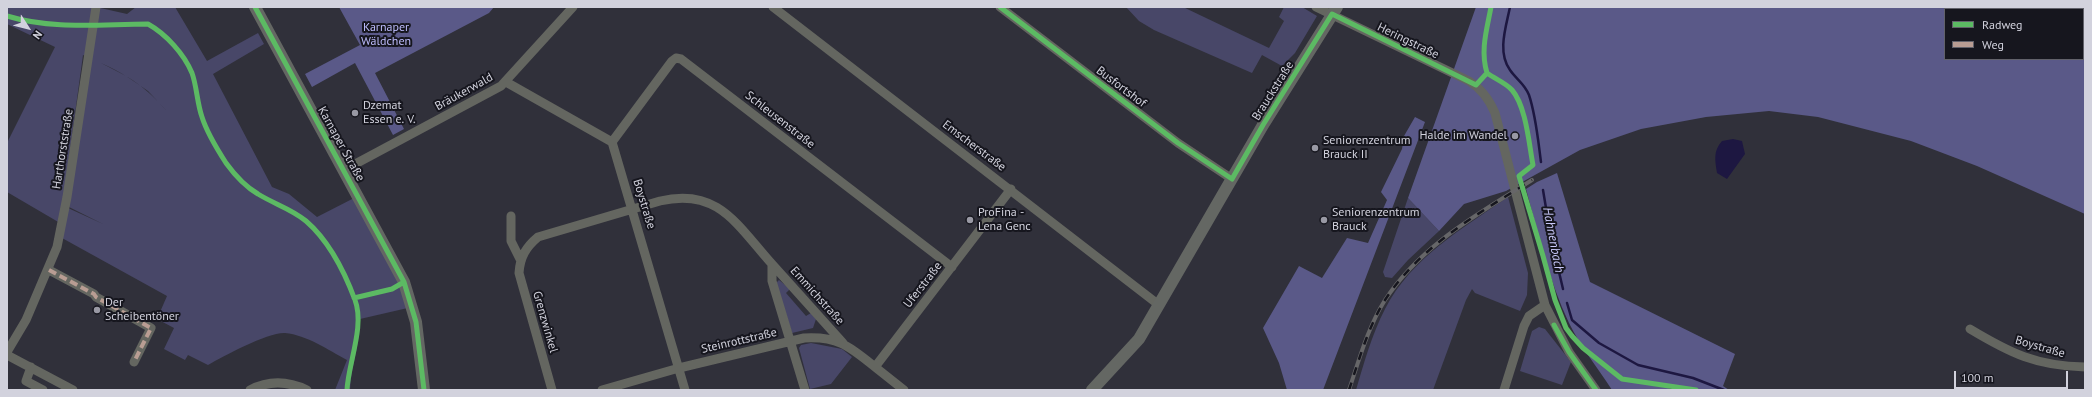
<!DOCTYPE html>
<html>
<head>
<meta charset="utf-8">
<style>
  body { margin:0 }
  #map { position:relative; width:2092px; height:397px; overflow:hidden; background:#30303a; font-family:"PT Sans",sans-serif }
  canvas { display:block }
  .frame { position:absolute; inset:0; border:8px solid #d2d2dd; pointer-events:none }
  .legend { position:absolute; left:1944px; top:8px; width:140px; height:52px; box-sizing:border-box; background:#16161e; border:1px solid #61616a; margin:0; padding:5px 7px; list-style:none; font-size:12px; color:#d2d2dd }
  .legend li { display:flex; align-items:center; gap:8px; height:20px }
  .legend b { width:20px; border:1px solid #61616a }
  .north { position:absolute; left:8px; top:8px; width:40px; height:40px; -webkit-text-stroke:3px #16161e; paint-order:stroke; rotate:126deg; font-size:11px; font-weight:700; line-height:16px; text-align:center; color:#d2d2dd }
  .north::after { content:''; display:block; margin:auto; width:14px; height:18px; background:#d2d2dd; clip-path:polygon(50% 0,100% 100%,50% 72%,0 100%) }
  .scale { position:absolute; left:1954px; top:371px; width:114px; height:18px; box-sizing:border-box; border:2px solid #d2d2dd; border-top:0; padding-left:5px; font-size:12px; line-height:14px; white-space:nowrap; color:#d2d2dd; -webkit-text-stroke:3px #16161e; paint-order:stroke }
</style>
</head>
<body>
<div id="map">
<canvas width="2092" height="397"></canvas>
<div class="frame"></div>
<ul class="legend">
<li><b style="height:5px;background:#5cba63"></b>Radweg</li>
<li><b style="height:5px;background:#b99d93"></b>Weg</li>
</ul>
<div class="north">N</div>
<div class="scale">100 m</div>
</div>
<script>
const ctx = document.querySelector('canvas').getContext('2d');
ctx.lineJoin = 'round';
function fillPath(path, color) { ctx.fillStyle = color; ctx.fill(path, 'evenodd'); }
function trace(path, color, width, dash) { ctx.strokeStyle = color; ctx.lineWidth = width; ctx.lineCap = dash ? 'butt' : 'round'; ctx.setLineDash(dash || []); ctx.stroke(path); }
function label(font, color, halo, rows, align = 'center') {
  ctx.font = font + ' "PT Sans",sans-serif'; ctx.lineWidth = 4; ctx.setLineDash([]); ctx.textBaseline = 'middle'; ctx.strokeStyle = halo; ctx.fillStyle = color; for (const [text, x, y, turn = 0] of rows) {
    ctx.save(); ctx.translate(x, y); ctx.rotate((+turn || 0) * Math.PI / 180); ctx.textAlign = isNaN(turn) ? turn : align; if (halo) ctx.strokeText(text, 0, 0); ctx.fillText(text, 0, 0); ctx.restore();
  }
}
fillPath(new Path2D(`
  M7 7H96L127 14 136 7H175L207 61 258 33 264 44 213 74 272 187 289 194 317 217 358 196 412 307 360 319C360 344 351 366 350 390H335L347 360C328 350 307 335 285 333 268 332 224 356 208 365L188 355 185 360 164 349 174 328 157 319 167 296 62 238 68 208 103 224 69 207 91 59 83 55 60 223 7 192V143L55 47 7 24ZM101 63C131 77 145 87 167 111L108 227 167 111 148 91 126 76Z
  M1126 7H1183L1269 48 1284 21 1279 17 1284 7H1302L1317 16 1295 53 1282 66 1262 55 1252 73 1154 30 1139 21Z
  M1508 197 1528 273 1527 295 1520 311 1475 293 1472 289 1466 300 1433 390H1356C1364 363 1372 334 1385 309 1411 258 1463 228 1508 197Z
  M1408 198 1439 231 1408 260 1392 278 1385 277 1383 272Z
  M779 280 790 289 786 293 806 316 811 313 816 319 813 328 792 333 776 283Z
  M1539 327 1545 329 1571 362 1562 385 1520 371 1532 331Z
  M811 343 842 349 852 357 831 384 810 389 799 348 801 345Z`), '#484768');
fillPath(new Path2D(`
  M339 7H494L489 13 375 73 404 129 393 135 355 63 312 87 305 74 360 45Z
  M1476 7H2085V214L1977 166 1911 141 1818 117 1769 111 1706 117 1641 129 1580 150 1506 191 1464 204 1439 231 1408 198ZM1945 9H2083V59H1945Z
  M1415 117 1425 122 1323 390H1287L1279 363 1263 328 1299 266 1322 278 1347 238 1368 243 1387 200 1381 192 1402 149 1404 136Z
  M1557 173 1590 282 1735 354 1723 386 1729 390H1682L1673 388 1663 390H1612C1598 368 1580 346 1569 323 1549 281 1538 233 1526 189L1537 182Z`), '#5a5988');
fillPath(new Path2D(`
  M1733 139 1742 141 1745 154 1727 179 1717 173C1715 160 1713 151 1722 141Z`), '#1d1741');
trace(new Path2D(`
  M1510 7C1506 27 1497 52 1510 70 1516 79 1525 84 1529 95 1536 116 1538 140 1541 162
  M1543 190 1551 238 1563 289
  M1567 303 1572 320 1599 343 1638 365 1693 378 1724 390`), '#1d1741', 2.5);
trace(new Path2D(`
  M773 7 1159 305
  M1000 7 1178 143 1232 179
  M1316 7 1469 81C1482 89 1489 99 1495 113L1545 305 1569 352 1596 390
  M506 82 612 142 685 390
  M612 142 672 61 676 58 681 59 952 267
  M344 170 501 86 573 7
  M511 216V241L520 259
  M49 270 94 294 96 297 151 328 134 362
  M1970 329C2010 353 2036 366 2085 367
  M7 352 26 320 57 247 67 197 96 7
  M7 355 73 390
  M31 367 26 381 43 390
  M250 390C269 380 288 381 307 390
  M552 390 519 273C520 257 526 247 538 237L660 201C718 187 737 225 772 264
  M602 390 679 368 804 338C838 336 849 346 875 367
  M805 390 772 281V264L843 343
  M904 390 875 367 1011 189
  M1504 390 1524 326 1529 316 1545 305`), '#646660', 9);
trace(new Path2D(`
  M255 7 404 282 416 322 424 390
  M1092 390 1139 339 1263 125 1337 7`), '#646763', 12);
trace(new Path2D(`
  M252 7 402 285 414 323 422 390`), '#666668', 1);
const rail = new Path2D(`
  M1349 390C1359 360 1368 327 1385 300 1421 245 1478 214 1532 180`);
trace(rail, '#666668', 4);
trace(rail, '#16161e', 2.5, [8]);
trace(new Path2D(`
  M49 270 94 294 96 297 151 328 134 362`), '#b99d93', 4, [8, 4]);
trace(new Path2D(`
  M255 7 404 282 416 322 424 390
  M1000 7 1178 143 1232 179 1263 125 1332 14 1476 85 1487 73
  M1491 7C1487 29 1480 50 1487 73 1495 79 1506 83 1512 90 1526 106 1529 144 1533 165L1519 176 1543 256 1555 300 1566 328 1572 336 1583 348 1622 379 1696 390
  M7 16C53 30 101 24 148 24 166 34 184 54 192 73 197 87 197 103 202 117 207 133 217 149 226 163 234 174 246 187 258 194 274 204 292 209 306 221 329 241 345 273 355 300 365 326 348 364 347 390
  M354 298 392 289 404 282
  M1554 325 1569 352 1596 390`), '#5cba63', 5);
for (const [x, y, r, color] of [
  [355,113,4,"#9999a4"],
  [1515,136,4,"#9999a4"],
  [1315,148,4,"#9999a4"],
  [970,220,4,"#9999a4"],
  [1324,220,4,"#9999a4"],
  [97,310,4,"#9999a4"]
]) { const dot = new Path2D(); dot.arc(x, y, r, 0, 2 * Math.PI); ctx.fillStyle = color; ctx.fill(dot); trace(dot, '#16161e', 1.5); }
label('12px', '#bdbcfc', '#16161e', [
  ["Karnaper",386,28],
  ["Wäldchen",386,42]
]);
label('12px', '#d2d2dd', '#16161e', [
  ["Heringstraße",1408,41,26],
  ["Busfortshof",1121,87,37],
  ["Brauckstraße",1273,91,-58],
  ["Bräukerwald",464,92,-29],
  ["Schleusenstraße",780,120,38],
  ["Karnaper Straße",341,144,61],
  ["Emscherstraße",974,146,37],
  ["Harthorststraße",63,149,-81],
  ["Boystraße",644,204,73],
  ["Uferstraße",923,285,-52],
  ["Emmichstraße",817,296,48],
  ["Grenzwinkel",545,322,74],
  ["Steinrottstraße",739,341,-13],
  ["Boystraße",2040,347,16]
]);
label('12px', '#d2d2dd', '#16161e', [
  ["Dzemat",363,106],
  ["Essen e. V.",363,120],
  ["Halde im Wandel",1507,136,"right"],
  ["Seniorenzentrum",1323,141],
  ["Brauck II",1323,155],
  ["ProFina -",978,213],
  ["Lena Genc",978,227],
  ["Seniorenzentrum",1332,213],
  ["Brauck",1332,227],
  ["Der",105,303],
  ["Scheibentöner",105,317]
], 'left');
label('italic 13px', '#c8c8f8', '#16161e', [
  ["Hahnenbach",1553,240,79]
]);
</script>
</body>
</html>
